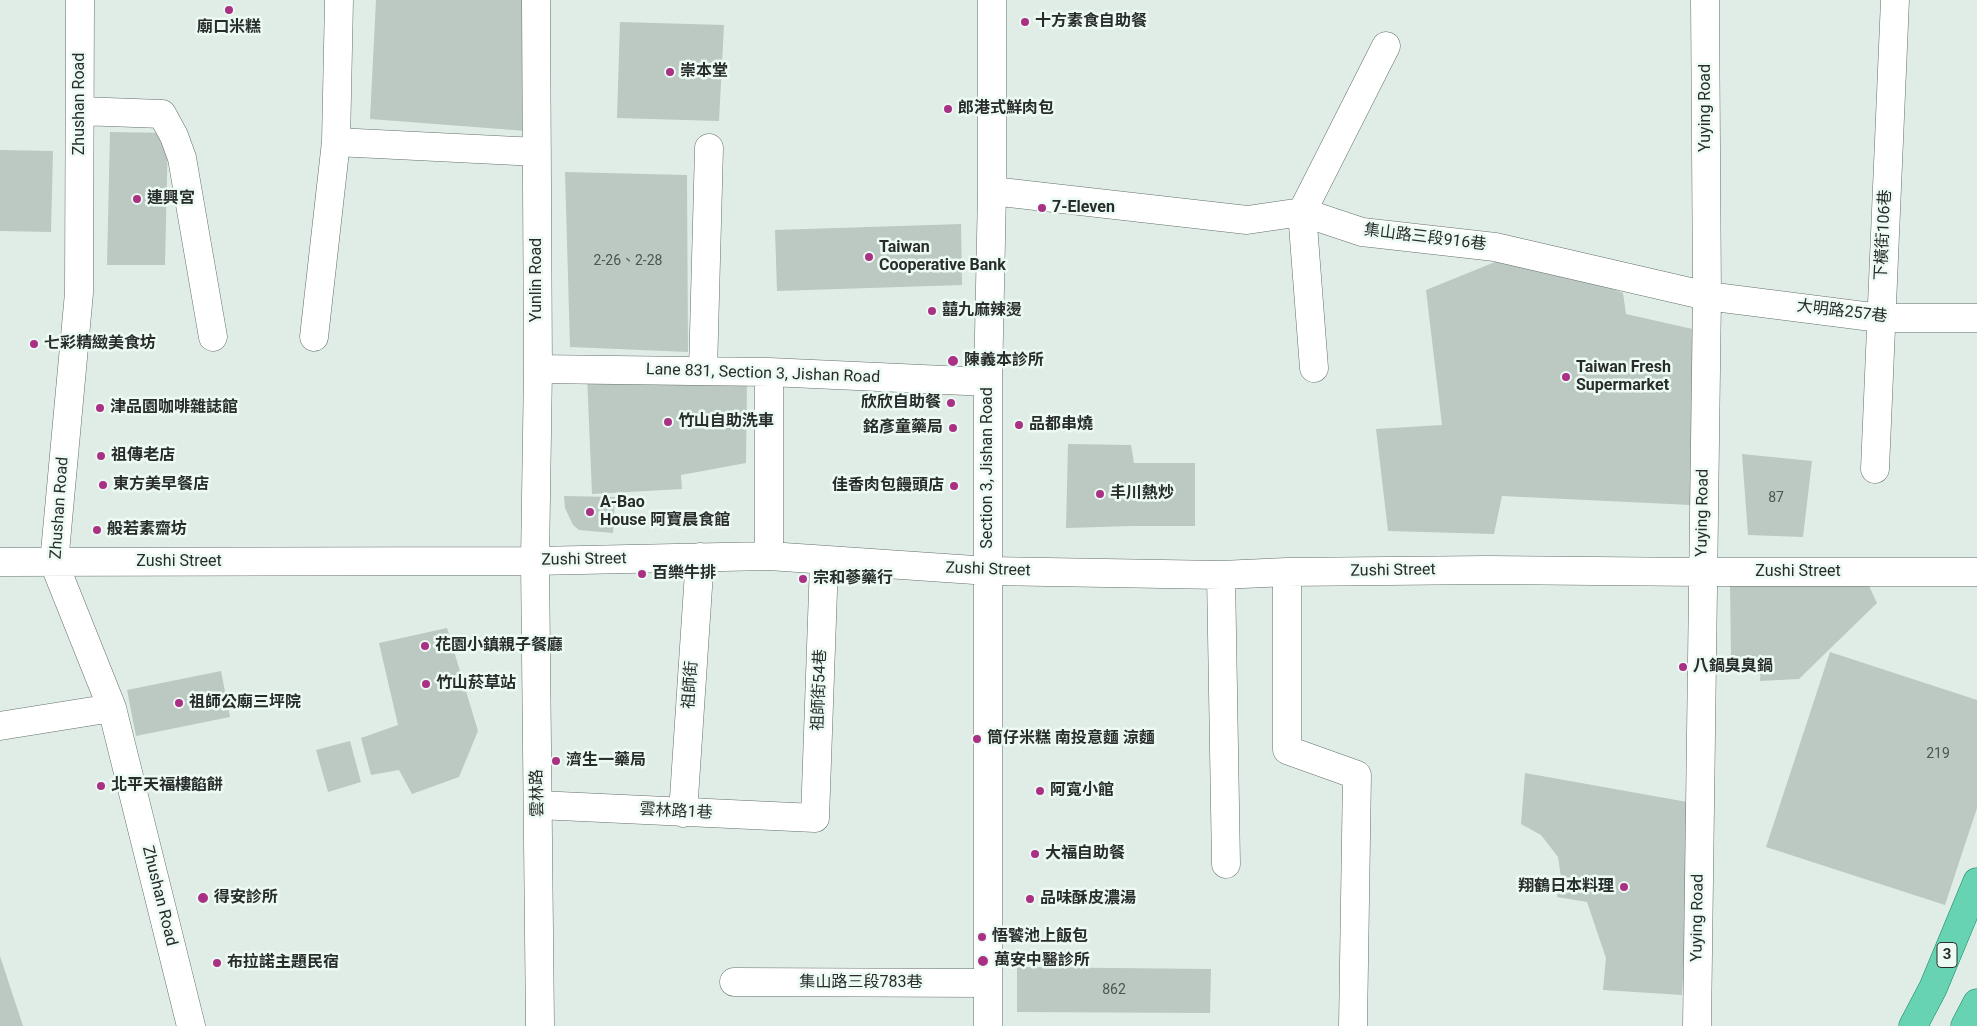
<!DOCTYPE html>
<html>
<head>
<meta charset="utf-8">
<style>
  body { margin:0 }
  canvas { display:block; background:#dfede6 }
</style>
</head>
<body>
<canvas width="1977" height="1026"></canvas>
<script>
const ctx = document.querySelector('canvas').getContext('2d');
ctx.lineJoin = 'round';
function fillPath(path, color) { ctx.fillStyle = color; ctx.fill(path, 'evenodd'); }
function trace(path, color, width, dash) { ctx.strokeStyle = color; ctx.lineWidth = width; ctx.lineCap = dash ? 'butt' : 'round'; ctx.setLineDash(dash || []); ctx.stroke(path); }
function label(font, color, halo, rows, align = 'center') {
  ctx.font = font + ' Roboto,"Noto Sans TC",sans-serif'; ctx.lineWidth = 5; ctx.setLineDash([]); ctx.textBaseline = 'middle'; ctx.strokeStyle = halo; ctx.fillStyle = color; for (const [text, x, y, turn = 0] of rows) {
    ctx.save(); ctx.translate(x, y); ctx.rotate((+turn || 0) * Math.PI / 180); ctx.textAlign = isNaN(turn) ? turn : align; if (halo) ctx.strokeText(text, 0, 0); ctx.fillText(text, 0, 0); ctx.restore();
  }
}
fillPath(new Path2D(`
  M376 0H525L526 131 370 119Z
  M620 22 724 25 719 121 617 118Z
  M110 132 168 133 165 265H107Z
  M0 150 53 151 51 232 0 231Z
  M565 172 687 175 688 352 570 347Z
  M961 224 962 285 777 291 775 230Z
  M1500 260 1546 264 1623 293 1626 314 1697 330 1691 505 1502 496 1494 534 1388 531 1376 429 1442 425 1426 290Z
  M587 376 747 381 746 463 681 475 682 489 592 494Z
  M1068 444 1131 445 1134 463H1195V526H1133L1066 528Z
  M1742 454 1812 461 1803 537 1748 535Z
  M564 496 615 497 613 533 579 530 573 525 565 508Z
  M1864 575 1877 603 1799 679 1760 681 1761 661 1731 659 1730 584Z
  M447 628 478 731 459 777 412 794 399 770 371 775 361 738 398 725 379 643Z
  M1830 652 1977 700V808L1945 905 1766 847Z
  M221 671 230 717 136 736 127 690Z
  M350 741 361 782 328 792 316 750Z
  M1525 773 1693 803 1682 995 1603 990 1606 958 1587 902 1557 897 1561 877 1558 857 1541 835 1521 824Z
  M0 956 23 1026H0Z
  M1017 967 1211 969 1210 1013 1017 1012Z`), '#bbc9c2');
const minor = new Path2D(`
  M80 0 79 293 54 563 112 708 191 1026
  M536 0 538 369 535 561 540 1026
  M80 111 162 114 174 136 182 158 213 337
  M336 142 537 152
  M992 191 1247 220 1302 212 1362 232 1495 247 1707 296 1880 318H1977
  M314 337 336 142 339 0
  M1314 368 1302 212 1386 46
  M538 369 769 372 988 382
  M703 371 709 148
  M1875 469 1895 0
  M769 556V372
  M0 562 535 561 769 556 989 571 1221 575 1287 572 1487 570 1702 572H1977
  M1287 572V750L1357 775 1353 1026
  M1221 575 1226 864
  M0 726 112 708
  M538 805 815 818 824 562
  M683 813 700 557
  M734 982 988 983
  M988 1026V382L992 191V0
  M1697 1026 1707 296 1705 0`);
const major = new Path2D(`
  M1913 1026 1933 988 1977 882
  M1965 1026 1977 1003`);
trace(minor, '#64706a', 29);
trace(major, '#0f8662', 29);
trace(minor, '#fff', 28);
trace(major, '#67d3b3', 28);
for (const [x, y, r, color] of [
  [229,10,5,"#aa3084"],
  [1025,22,5,"#aa3084"],
  [670,72,5,"#aa3084"],
  [948,109,5,"#aa3084"],
  [137,199,5,"#aa3084"],
  [1042,208,5,"#aa3084"],
  [869,257,5,"#aa3084"],
  [932,311,5,"#aa3084"],
  [34,344,5,"#aa3084"],
  [953,361,6,"#aa3084"],
  [1566,377,5,"#aa3084"],
  [951,403,5,"#aa3084"],
  [100,408,5,"#aa3084"],
  [668,422,5,"#aa3084"],
  [1019,425,5,"#aa3084"],
  [953,428,5,"#aa3084"],
  [101,456,5,"#aa3084"],
  [103,485,5,"#aa3084"],
  [954,486,5,"#aa3084"],
  [1100,494,5,"#aa3084"],
  [590,512,5,"#aa3084"],
  [97,530,5,"#aa3084"],
  [642,574,5,"#aa3084"],
  [803,579,5,"#aa3084"],
  [425,646,5,"#aa3084"],
  [1683,667,5,"#aa3084"],
  [426,684,5,"#aa3084"],
  [179,703,5,"#aa3084"],
  [977,739,5,"#aa3084"],
  [556,761,5,"#aa3084"],
  [101,786,5,"#aa3084"],
  [1040,791,5,"#aa3084"],
  [1035,854,5,"#aa3084"],
  [1624,887,5,"#aa3084"],
  [203,898,6,"#aa3084"],
  [1030,899,5,"#aa3084"],
  [982,937,5,"#aa3084"],
  [983,961,6,"#aa3084"],
  [217,963,5,"#aa3084"]
]) { const dot = new Path2D(); dot.arc(x, y, r, 0, 2 * Math.PI); ctx.fillStyle = color; ctx.fill(dot); trace(dot, '#ecfaf3', 2); }
label('14px', '#4d5451', null, [
  ["2-26、2-28",628,261],
  ["87",1776,498],
  ["219",1938,754],
  ["862",1114,990]
]);
for (const [x, y, w] of [
  [1947,955,20]
]) { const box = new Path2D(); box.roundRect(x - w / 2, y - 12.5, w, 25, 4); ctx.fillStyle = '#ecfaf3'; ctx.fill(box); trace(box, '#282d2b', 1); }
label('bold 15px', '#282d2b', null, [
  ["3",1947,955]
]);
label('bold 16px', '#282d2b', '#ecfaf3', [
  ["十方素食自助餐",1035,22],
  ["廟口米糕",229,28,"center"],
  ["崇本堂",680,72],
  ["郎港式鮮肉包",958,109],
  ["連興宮",147,199],
  ["7-Eleven",1052,208],
  ["Taiwan",879,248],
  ["Cooperative Bank",879,266],
  ["囍九麻辣燙",942,311],
  ["七彩精緻美食坊",44,344],
  ["陳義本診所",964,361],
  ["Taiwan Fresh",1576,368],
  ["Supermarket",1576,386],
  ["欣欣自助餐",941,403,"right"],
  ["津品園咖啡雜誌館",110,408],
  ["竹山自助洗車",678,422],
  ["品都串燒",1029,425],
  ["銘彥童藥局",943,428,"right"],
  ["祖傳老店",111,456],
  ["東方美早餐店",113,485],
  ["佳香肉包饅頭店",944,486,"right"],
  ["丰川熱炒",1110,494],
  ["A-Bao",600,503],
  ["House 阿寶晨食館",600,521],
  ["般若素齋坊",107,530],
  ["百樂牛排",652,574],
  ["宗和蔘藥行",813,579],
  ["花園小鎮親子餐廳",435,646],
  ["八鍋臭臭鍋",1693,667],
  ["竹山菸草站",436,684],
  ["祖師公廟三坪院",189,703],
  ["筒仔米糕 南投意麵 涼麵",987,739],
  ["濟生一藥局",566,761],
  ["北平天福樓餡餅",111,786],
  ["阿寬小館",1050,791],
  ["大福自助餐",1045,854],
  ["翔鶴日本料理",1614,887,"right"],
  ["得安診所",214,898],
  ["品味酥皮濃湯",1040,899],
  ["悟饕池上飯包",992,937],
  ["萬安中醫診所",994,961],
  ["布拉諾主題民宿",227,963]
], 'left');
label('16px', '#282d2b', '#ecfaf3', [
  ["Zhushan Road",80,104,-90],
  ["Yuying Road",1706,108,-90],
  ["下橫街106巷",1884,235,-87],
  ["集山路三段916巷",1425,238,7],
  ["Yunlin Road",537,280,-90],
  ["大明路257巷",1842,312,7],
  ["Lane 831, Section 3, Jishan Road",763,374,2],
  ["Section 3, Jishan Road",988,468,-90],
  ["Zhushan Road",60,508,-86],
  ["Yuying Road",1703,513,-89],
  ["Zushi Street",584,560,-1],
  ["Zushi Street",179,562],
  ["Zushi Street",988,570,2],
  ["Zushi Street",1393,571,-1],
  ["Zushi Street",1798,572],
  ["祖師街",691,685,-86],
  ["祖師街54巷",820,690,-88],
  ["雲林路",538,793,-91],
  ["雲林路1巷",676,812,3],
  ["Zhushan Road",159,896,76],
  ["Yuying Road",1698,918,-89],
  ["集山路三段783巷",861,983]
]);
</script>
</body>
</html>
